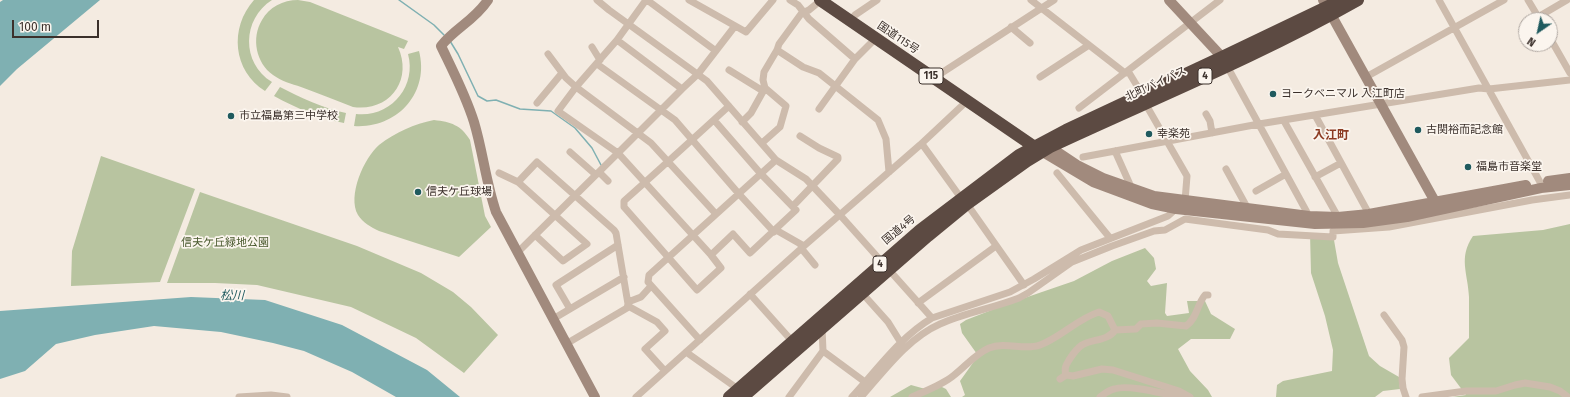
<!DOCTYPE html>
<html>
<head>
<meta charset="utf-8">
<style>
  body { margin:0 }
  #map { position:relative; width:1570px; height:397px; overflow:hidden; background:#f4ebe1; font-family:"Fira Sans",sans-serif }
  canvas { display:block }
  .north { position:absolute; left:1518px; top:12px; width:40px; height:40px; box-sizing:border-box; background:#fbf5ee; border:1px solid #aea6a0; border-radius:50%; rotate:214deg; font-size:11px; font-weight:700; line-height:16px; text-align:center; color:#3b302b }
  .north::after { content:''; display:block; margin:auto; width:14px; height:18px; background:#1f5a5e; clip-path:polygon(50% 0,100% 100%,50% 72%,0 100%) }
  .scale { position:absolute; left:12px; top:20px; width:87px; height:18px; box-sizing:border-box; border:2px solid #3b302b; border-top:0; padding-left:5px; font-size:12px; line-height:14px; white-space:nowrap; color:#3b302b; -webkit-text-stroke:3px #fbf5ee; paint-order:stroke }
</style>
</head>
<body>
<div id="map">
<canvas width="1570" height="397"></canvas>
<div class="north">N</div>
<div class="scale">100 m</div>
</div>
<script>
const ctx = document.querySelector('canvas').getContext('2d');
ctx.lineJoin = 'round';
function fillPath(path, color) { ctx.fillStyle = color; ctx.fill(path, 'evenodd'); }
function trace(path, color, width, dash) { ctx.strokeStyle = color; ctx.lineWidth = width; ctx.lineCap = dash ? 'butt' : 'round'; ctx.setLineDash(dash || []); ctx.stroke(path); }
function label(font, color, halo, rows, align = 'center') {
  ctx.font = font + ' "Fira Sans","Noto Sans JP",sans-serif'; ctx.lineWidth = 3.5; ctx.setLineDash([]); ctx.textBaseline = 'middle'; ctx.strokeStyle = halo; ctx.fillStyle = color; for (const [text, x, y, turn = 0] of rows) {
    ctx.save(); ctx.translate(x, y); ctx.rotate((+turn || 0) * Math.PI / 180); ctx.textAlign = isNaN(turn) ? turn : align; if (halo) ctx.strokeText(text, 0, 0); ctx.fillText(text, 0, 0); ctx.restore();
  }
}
fillPath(new Path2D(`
  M254 0H272C242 19 241 63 272 82L265 91C233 71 229 28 254 0Z
  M298 0 310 2 408 41 404 49 398 47C413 80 390 112 353 107 336 100 319 94 301 87 292 84 281 81 273 75 256 63 251 38 262 20 269 7 283 0 298 0Z
  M419 51C430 93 397 129 354 126L356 114C390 118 417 87 408 54Z
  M280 87C301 98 323 108 346 113L344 123C319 118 296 108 274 96Z
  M434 120C451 122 461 125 470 140L485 216 491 227 459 257 379 231C371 227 363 223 358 215 347 196 364 158 379 145 396 132 414 124 434 120Z
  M101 156 195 189 160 282 71 286 72 251Z
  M200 192 357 246 421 273 453 292 471 307 498 335 464 373 416 338 351 307 257 285 215 283H167Z
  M1570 224V397H1452L1466 395 1451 375 1449 358 1469 338C1469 324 1469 311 1469 297 1468 273 1458 258 1473 236L1543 230Z
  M1310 233 1334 240 1338 263 1369 356 1380 366 1399 377 1400 389 1383 391 1375 397H1276L1277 385 1283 381 1332 371 1333 350 1325 316 1311 273Z
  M1145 248 1154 258 1156 269 1147 281 1151 286 1167 283 1165 313 1167 316 1189 313 1187 301H1205L1211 314 1235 329 1230 339H1191L1178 349 1190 371 1208 390 1212 397H962L965 395 960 381 975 360 977 354 962 333 960 324 966 320 1007 304 1074 281 1112 261Z
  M911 385 929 390 940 386 946 389 951 397H890Z`), '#b8c4a0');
fillPath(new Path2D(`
  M3 0H100L17 69 0 86V2Z
  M191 297 265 300 342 325 427 370 460 397H396L352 372 304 351 273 343 221 332 154 326 95 335 56 344 25 371 0 379V311Z`), '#7fb0b2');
trace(new Path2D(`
  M399 0 434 25 444 35
  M450 41 458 54 478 96 487 101 496 100 520 109 551 111 575 128 592 148 601 165`), '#7fb0b2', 1.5);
trace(new Path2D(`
  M597 0 609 10 707 81 776 160 806 179 840 215 932 318
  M646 0 617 40 576 87 558 111 618 153 682 89 698 74 735 26
  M647 0 716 51
  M689 0 746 32 773 0
  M790 0 798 5 809 19 855 59
  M1031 0 1125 73
  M1439 0 1540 182 1541 188
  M1528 0 1540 20
  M1538 17 1567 0
  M850 21 855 15 877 0
  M1011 27 1030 43
  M1550 38 1570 73
  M617 40 682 89
  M592 47 600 60
  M777 50 803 67 819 73 878 120 886 139 889 172
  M548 54 566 78 576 87 651 143 716 214
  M597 64 675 120 739 194 774 232
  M1227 66 1309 216
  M729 70 763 91
  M1128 71 1142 94
  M1040 77 1089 45
  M1366 77 1504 0
  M936 79 940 74 1054 0
  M765 88 763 80 764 72 777 50 779 44 801 14 809 10 820 1
  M537 103 562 73
  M1079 108 1220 0
  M819 109 855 59 876 38
  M1206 114 1210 121 1212 133
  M1315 115 1369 214
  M1284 121 1338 217
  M742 122 751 113 765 88 786 106 780 127 762 143
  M922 144 961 198
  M1115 151 1132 189
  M570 152 596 175
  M1083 157 1259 124 1479 88 1489 89 1570 80
  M1226 169 1248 209
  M599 172 608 181
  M499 173 518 182 587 244 563 261 535 235
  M1057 173 1110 238
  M1315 177 1341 163
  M518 182 537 162 614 230 616 233 628 304 627 308 566 344
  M1256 191 1286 174
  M967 204 1024 285
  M793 206 838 159V157L819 148 800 136
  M776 230 804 246
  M801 248 815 265
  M517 253 618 153 711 255 721 268 697 290 624 207V201C659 170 694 138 729 106
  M711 255 733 234 750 253 796 210 761 174 714 120
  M862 293 888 322 901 343
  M750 294 792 341
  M628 302 641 297 651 286
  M918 303 996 246
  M628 306 657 322 665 331 645 349 665 371
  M570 309 556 285 618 245
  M1384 315 1402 340 1404 347 1402 379 1403 388 1406 397
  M553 319 624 277
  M700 340 648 282 649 275 776 160
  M823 351 865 382
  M686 352 738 389
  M1066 375C1064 368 1066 365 1069 360 1073 354 1076 349 1082 345 1092 339 1108 341 1115 330L1136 329 1141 324 1157 323 1186 326C1197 319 1197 304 1205 295H1208
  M1060 379 1066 375 1073 376 1102 369 1113 370 1179 391 1190 397
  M239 397 271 395 287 397
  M636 397 804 246 920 145 967 101
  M789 397 823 351 822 328
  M852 397C877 370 900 337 932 318L1010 292 1034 279 1081 250 1168 216 1185 201 1187 176 1145 103
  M861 397C884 371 908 338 940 324 965 313 993 308 1019 298L1028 293 1072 262 1112 246 1154 231 1165 230 1185 219 1268 230 1278 234 1333 237V231L1389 227 1532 200 1570 195
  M912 397C925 391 942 385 953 376 965 367 975 354 989 348 1006 341 1024 351 1040 345 1060 338 1077 319 1099 312L1108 316 1115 330
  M1100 397C1104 394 1109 390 1114 389 1129 384 1164 394 1180 397L1186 395 1187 397
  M1422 397 1466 391H1496L1515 385 1525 383 1550 387 1560 391 1568 397`), '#cdbbac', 7);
trace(new Path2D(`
  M488 0C474 21 455 28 441 46 453 71 466 96 474 122 483 152 486 183 496 212L595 397
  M1169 0 1222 57 1225 62
  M1323 0 1438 207
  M1050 147 1077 165 1103 178 1154 196 1309 216 1338 217 1369 214 1526 185
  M1041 151 1093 182 1152 204 1176 209 1315 224 1363 223 1407 217 1541 188 1570 185
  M1548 181 1570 178`), '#a18a7d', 10);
trace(new Path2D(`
  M820 0 1039 150
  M729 397 920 230 1019 155 1066 130 1222 57 1341 0
  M743 397 928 236 967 204 1027 161 1050 147C1153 99 1259 56 1358 0`), '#5c4a42', 12);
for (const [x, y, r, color] of [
  [1273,94,4,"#1f5a5e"],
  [231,116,4,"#1f5a5e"],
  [1418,130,4,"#1f5a5e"],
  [1149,134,4,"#1f5a5e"],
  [1468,167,4,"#1f5a5e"],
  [418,192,4,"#1f5a5e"]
]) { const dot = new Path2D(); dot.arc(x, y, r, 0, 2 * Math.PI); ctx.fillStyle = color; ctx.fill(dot); trace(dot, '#fbf5ee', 1.5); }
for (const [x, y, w] of [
  [931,76,24],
  [1205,76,14],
  [880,264,14]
]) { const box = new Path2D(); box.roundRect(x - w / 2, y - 8, w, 16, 3); ctx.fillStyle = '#fbf5ee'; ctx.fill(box); trace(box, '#3b302b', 1); }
label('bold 10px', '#3b302b', null, [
  ["115",931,76],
  ["4",1205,76],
  ["4",880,264]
]);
label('11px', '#3b302b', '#fbf5ee', [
  ["国道115号",898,38,34],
  ["北町バイパス",1156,84,-25],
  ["国道4号",899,230,-40]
]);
label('11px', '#3b302b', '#fbf5ee', [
  ["ヨークベニマル 入江町店",1281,94],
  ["市立福島第三中学校",239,116],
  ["古関裕而記念館",1426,130],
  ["幸楽苑",1157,134],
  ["福島市音楽堂",1476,167],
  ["信夫ケ丘球場",426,192]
], 'left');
label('11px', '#4a5a2e', '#fbf5ee', [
  ["信夫ケ丘緑地公園",225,243]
]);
label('bold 12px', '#8c3b22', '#fbf5ee', [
  ["入江町",1331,136]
]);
label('italic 12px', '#1f5a5e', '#fbf5ee', [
  ["松川",232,296,1]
]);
</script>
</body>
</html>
